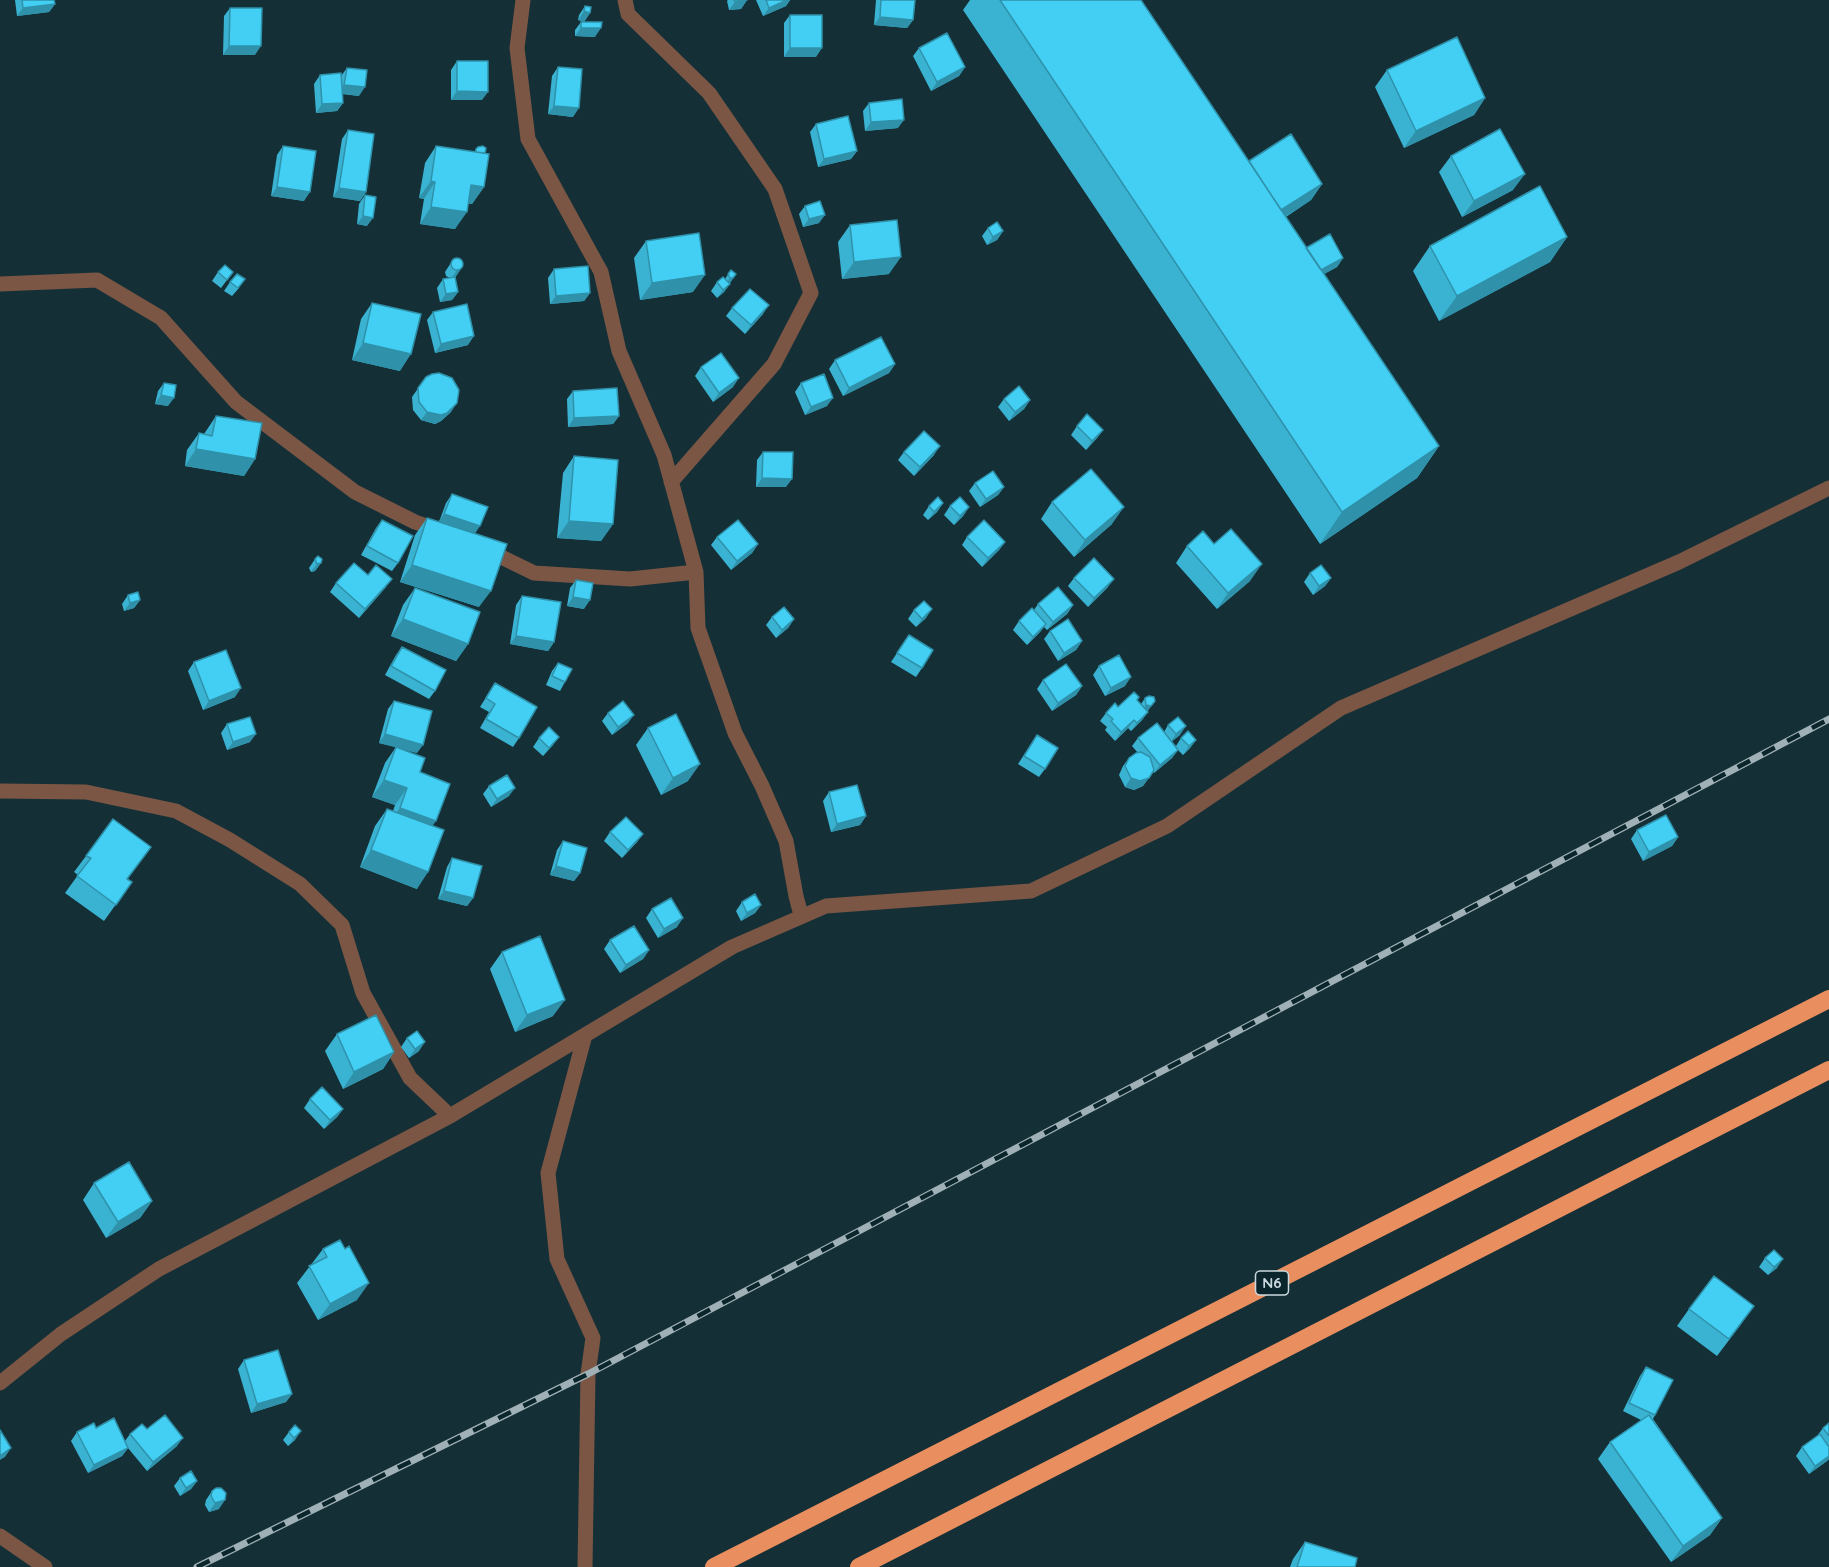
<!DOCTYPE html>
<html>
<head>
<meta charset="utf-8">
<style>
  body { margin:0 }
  canvas { display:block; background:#152f36 }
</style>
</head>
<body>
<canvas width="1829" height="1567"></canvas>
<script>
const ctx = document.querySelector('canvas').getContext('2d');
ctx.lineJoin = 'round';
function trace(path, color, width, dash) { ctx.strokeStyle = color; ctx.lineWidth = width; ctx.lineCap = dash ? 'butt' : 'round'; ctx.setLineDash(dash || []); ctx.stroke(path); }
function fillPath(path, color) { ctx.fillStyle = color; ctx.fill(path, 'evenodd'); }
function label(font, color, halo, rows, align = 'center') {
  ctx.font = font + ' Quicksand,sans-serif'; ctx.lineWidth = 6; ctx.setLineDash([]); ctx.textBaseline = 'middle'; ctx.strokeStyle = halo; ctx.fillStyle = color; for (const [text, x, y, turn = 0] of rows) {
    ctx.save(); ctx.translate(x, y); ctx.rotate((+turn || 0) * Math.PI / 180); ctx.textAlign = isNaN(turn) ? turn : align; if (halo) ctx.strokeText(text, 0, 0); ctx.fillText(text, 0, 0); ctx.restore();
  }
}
trace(new Path2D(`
  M523 0 517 48 528 139 601 272 619 351 664 455 696 572
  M625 0 628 14 709 93 775 189 811 293 774 364 671 482
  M0 284 97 280 161 318 236 402 355 492 415 522 441 531
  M485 549 534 573 630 579 696 572 698 628 735 733 762 786 786 841 796 896 801 915
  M0 791 86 792 176 811 230 840 300 884 342 925 363 993 410 1078 450 1116
  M0 1383 61 1334 159 1269 450 1116 732 947 826 906 1031 891 1167 826 1341 708 1679 562 1829 488
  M0 1536 45 1567
  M585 1567 588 1374 593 1338 557 1259 548 1173 585 1035`), '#7b5644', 15);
trace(new Path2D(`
  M714 1567 1829 999
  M859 1567 1829 1070`), '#e88e5f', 18);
const rail = new Path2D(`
  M197 1567 588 1374 1829 719`);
trace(rail, '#9fb1b6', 7);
trace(rail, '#0b252c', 4.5, [14]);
fillPath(new Path2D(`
  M15 0H54L55 4 49 12 17 16Z
  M728 0H747L741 9 729 10 727 1Z
  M756 0H790L786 6 763 16Z
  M876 0H915L913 20 907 28 874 25Z
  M970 0H1141L1249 161 1322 184 1311 200 1286 217 1306 248 1343 258 1337 267 1324 274 1439 446 1417 478 1320 544 963 10Z
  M585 6 590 13 584 22 595 37 575 36V30L581 22H584L578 20 579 15Z
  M230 8 255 55H223L224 16Z
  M790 15 816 57H784V23Z
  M919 48 965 67 959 76 931 91 913 56Z
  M457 61 482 100H451V70Z
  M558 67 573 117 548 114 552 76Z
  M347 68 359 96 342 94 343 103 337 111 316 113 314 84 320 75 341 76Z
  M1387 70 1485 98 1474 115 1404 148 1375 87Z
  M869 103 898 128 865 131 863 111Z
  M816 124 857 151 851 159 818 167 810 132Z
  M348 130 366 192 360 201 333 197 342 139Z
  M283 146 304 201 271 196 277 155Z
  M436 146 474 152 478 147 484 187 472 204 468 203 455 229 420 224 424 199 419 198 425 163Z
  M1451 156 1513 190 1462 217 1439 172Z
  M365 195 367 226 357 224 359 204Z
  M805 206 819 223 803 227 799 214Z
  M850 225 889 274 842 279 838 242Z
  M988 228 1003 231 997 240 987 245 982 236Z
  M1567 237 1550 262 1439 321 1413 271 1430 246Z
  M646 241 693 292 640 300 634 258Z
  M454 258 462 260 455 278 458 292 452 300 440 302 437 288 443 279 450 278 446 276 445 272Z
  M554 269 590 293 584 301 550 304 548 278Z
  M731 270 736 274 724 292 717 298 711 291 717 282 725 279Z
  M218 272H233L221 288 212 281Z
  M230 282 239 288 232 296 224 291Z
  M372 303 400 371 352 360 361 319Z
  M732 308 763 314 745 334 726 316Z
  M433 312 468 345 435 353 427 320Z
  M835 360 895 364 889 373 843 396 829 369Z
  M701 367 733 387 713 402 695 376Z
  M426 377 451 412 441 421 435 424 421 420 413 410 412 397Z
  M164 383 168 406 155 404 158 391Z
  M801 383 827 406 805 415 795 392Z
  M573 391 619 416 613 424 568 427 567 399Z
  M1004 399 1030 400 1024 409 1009 421 998 407Z
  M216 416 255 459 244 476 185 466 187 450 199 433 204 434Z
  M1077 426 1103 430 1097 438 1086 450 1071 435Z
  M763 452 786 487H756L757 460Z
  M904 452 934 455 914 476 898 460Z
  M574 456 613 524 601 541 557 538 563 473Z
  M975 483 1004 487 998 495 980 507 969 491Z
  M452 494 475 534 479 607 400 582 415 535 427 518 439 522 446 503Z
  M1052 502 1112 524 1074 557 1041 519Z
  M943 503 937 512 928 520 923 515 929 506Z
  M950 506 969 507 963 516 954 525 944 515Z
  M382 520 398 563 392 571 361 555 376 528Z
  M717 537 758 544 752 553 731 570 711 545Z
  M967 537 1005 542 999 550 982 567 962 545Z
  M1214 544 1250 581 1217 609 1176 563 1187 546Z
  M315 559 321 563 315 571 311 572 309 568Z
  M1310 573 1331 578 1325 586 1313 595 1304 582Z
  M368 575 386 587 359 618 330 592 336 583Z
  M1074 578 1108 587 1088 607 1068 586Z
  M576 580 584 609 567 606 570 588Z
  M415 588 468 644 456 661 391 636 403 605Z
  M128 595 140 600 134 608 124 611 122 604Z
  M522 596 554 642 548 651 510 644 516 605Z
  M1038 604 1073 605 1067 614 1047 630 1044 627 1040 632 1027 645 1013 630 1019 621 1034 610Z
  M914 610 926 618 916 627 908 619Z
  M772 617 794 619 788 628 776 638 766 625Z
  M1050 631 1082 641 1076 650 1058 661 1044 639Z
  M909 635 922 668 916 677 891 662Z
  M402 647 435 691 429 699 385 675 396 655Z
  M194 662 235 697 203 710 188 671Z
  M558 663 565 682 560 691 546 685 552 671Z
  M1099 666 1125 686 1105 696 1093 675Z
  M1043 680 1082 686 1076 695 1052 711 1037 689Z
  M495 683 519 738 513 747 480 728 489 712 480 707Z
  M1145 698 1148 712 1142 720 1131 731 1128 728 1115 741 1105 730 1107 727 1100 721 1106 713 1118 707 1137 700 1141 704Z
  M394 701 417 753 406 750 420 772 432 826 417 889 360 867 375 826 387 809 393 811 395 805 372 797 385 763 396 747 379 743 388 709Z
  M608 713 628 723 612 735 602 721Z
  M227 724 250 742 227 750 221 733Z
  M1168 725 1180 735 1172 741 1176 746 1181 738 1196 740 1190 748 1183 755 1178 750 1172 758 1154 773 1153 771 1143 786 1134 790 1125 787 1119 775 1123 766 1129 758 1138 753 1132 746 1138 738 1164 732Z
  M648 728 688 781 661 795 636 745Z
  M1037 735 1045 769 1039 777 1018 764Z
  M539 738 553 745 543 756 533 747Z
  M489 786 509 796 491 807 483 794Z
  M829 792 866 816 860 825 831 832 823 801Z
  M1637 830 1678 837 1672 846 1643 861 1631 839Z
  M610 832 643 834 637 842 622 858 604 841Z
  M563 841 580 873 574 881 550 875 557 850Z
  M86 856 132 882 104 921 65 893 78 875 74 872Z
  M452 858 473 898 467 906 438 899 447 867Z
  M742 902 761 905 755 913 741 921 736 911Z
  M652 909 677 927 658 938 646 918Z
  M610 940 649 950 643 959 620 973 604 949Z
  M502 952 553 1016 515 1032 490 969Z
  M337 1034 394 1052 383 1069 343 1089 325 1051Z
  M407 1038 419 1051 409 1058 401 1047Z
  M310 1099 343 1109 337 1117 324 1129 304 1108Z
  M94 1183 152 1201 140 1218 106 1238 83 1200Z
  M323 1249H345L357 1300 318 1320 297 1283Z
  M1765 1258 1777 1268 1768 1275 1759 1267Z
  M1689 1309 1742 1323 1717 1356 1677 1326Z
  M244 1360 292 1394 286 1402 251 1413 238 1369Z
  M1646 1367 1655 1415 1653 1419 1722 1518 1710 1535 1671 1562 1598 1459 1610 1442 1641 1420 1623 1411 1640 1376Z
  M1829 1423V1459L1827 1461 1809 1474 1796 1456 1802 1447 1817 1436 1823 1428Z
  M295 1425V1440L288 1446 283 1440 289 1432Z
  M96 1428 125 1441 130 1434 147 1429 177 1446 147 1471 128 1448 122 1456 88 1473 71 1441 77 1432Z
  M180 1478 197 1481 191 1489 180 1496 174 1486Z
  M212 1491 219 1509 209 1512 205 1505 206 1500Z
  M1305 1542 1355 1567H1290L1293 1559Z`), '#3ab2d1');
fillPath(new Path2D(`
  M747 0 741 9 729 10 735 2Z
  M787 0H790L786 6 763 16 769 8Z
  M55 4 49 12 17 16 23 8Z
  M584 11 590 13 584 22 578 20Z
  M880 17 913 20 907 28 874 25Z
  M581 28H601L595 37 575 36Z
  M229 46H261L255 55H223Z
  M790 48H822L816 57H784Z
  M965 67 959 76 931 91 937 82Z
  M344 85 365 87 359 96 338 93Z
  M457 91 488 92 482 100H451Z
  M1485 98 1474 115 1404 148 1416 131Z
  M343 103 337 111 316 113 322 104Z
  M554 106 579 108 573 117 548 114Z
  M904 120 898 128 865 131 871 122Z
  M857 151 851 159 818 167 824 159Z
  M1525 174 1513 190 1462 217 1474 201Z
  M431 181 435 182 424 199 419 198Z
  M1322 184 1311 200 1260 233 1272 216Z
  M471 185 484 187 472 204 459 202Z
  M277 187 310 192 304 201 271 196Z
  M339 188 366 192 360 201 333 197Z
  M431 207 467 212 455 229 420 224Z
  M825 215 819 223 803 227 809 219Z
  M363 216 373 218 367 226 357 224Z
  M1003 231 997 240 987 245 993 237Z
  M1567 237 1550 262 1439 321 1457 296Z
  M901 257 889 274 842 279 854 262Z
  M1343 258 1337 267 1299 288 1305 279Z
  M461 269 455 278 451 279 457 270Z
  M705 275 693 292 640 300 652 283Z
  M730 278H733L727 287 724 286Z
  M730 284 724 292 717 298 723 290Z
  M458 292 452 300 440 302 446 294Z
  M590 293 584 301 550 304 556 296Z
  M769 305 763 314 745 334 751 325Z
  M474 336 468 345 435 353 441 344Z
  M363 343 411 354 400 371 352 360Z
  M895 364 889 373 843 396 849 388Z
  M739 378 733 387 713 402 719 393Z
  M161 395 174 398 168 406 155 404Z
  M833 398 827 406 805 415 811 407Z
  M1030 400 1024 409 1009 421 1015 412Z
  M457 403 451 412 441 421 435 424 421 420 427 412Z
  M619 416 613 424 568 427 574 418Z
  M1103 430 1097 438 1086 450 1092 441Z
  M940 446 934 455 914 476 920 467Z
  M1439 446 1417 478 1320 544 1342 512Z
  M196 449 255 459 244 476 185 466Z
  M762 478 792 479 786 487H756Z
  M1004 487 998 495 980 507 986 499Z
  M943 503 937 512 928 520 934 512Z
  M969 507 963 516 954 525 960 516Z
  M1124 507 1112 524 1074 557 1085 540Z
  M444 514 480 526 474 535 438 522Z
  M569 521 613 524 601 541 557 538Z
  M1005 542 999 550 982 567 988 558Z
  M758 544 752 553 731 570 737 561Z
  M321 563 315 571 311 572 317 564Z
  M1262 564 1250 581 1217 609 1228 593Z
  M412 565 491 591 479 607 400 582Z
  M1331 578 1325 586 1313 595 1319 586Z
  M392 579 386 587 359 618 365 609Z
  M1114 579 1108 587 1088 607 1094 598Z
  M573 597 590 600 584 609 567 606Z
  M140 600 134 608 124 611 130 603Z
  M1073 605 1067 614 1047 630 1053 622Z
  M932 609 926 618 916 627 922 619Z
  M403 619 468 644 456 661 391 636Z
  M794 619 788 628 776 638 782 630Z
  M1046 624 1040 632 1027 645 1033 637Z
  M516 636 554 642 548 651 510 644Z
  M1082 641 1076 650 1058 661 1064 653Z
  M1131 677 1125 686 1105 696 1111 688Z
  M1082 686 1076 695 1052 711 1058 703Z
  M241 688 235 697 203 710 209 701Z
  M1155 701 1145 715 1140 713 1146 705Z
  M1148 712 1142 720 1131 731 1137 723Z
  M634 715 628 723 612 735 618 727Z
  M1134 720 1128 728 1115 741 1121 732Z
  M1186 726 1180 735 1170 743 1176 734Z
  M256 734 250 742 227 750 233 742Z
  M385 734 423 745 417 753 379 743Z
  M559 737 553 745 543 756 549 748Z
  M1196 740 1190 748 1183 755 1189 746Z
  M1178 750 1172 758 1154 773 1160 765Z
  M700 764 688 781 661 795 673 778Z
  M1131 778H1149L1143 786 1134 790 1125 787Z
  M384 780 407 788 395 805 372 797Z
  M515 788 509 796 491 807 497 799Z
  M400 808 436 821 424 838 388 825Z
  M866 816 860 825 831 832 837 824Z
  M643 834 637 842 622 858 628 850Z
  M1678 837 1672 846 1643 861 1649 852Z
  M371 850 428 872 417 889 360 867Z
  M556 866 580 873 574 881 550 875Z
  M444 891 473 898 467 906 438 899Z
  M761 905 755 913 741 921 747 913Z
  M683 918 677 927 658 938 664 929Z
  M649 950 643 959 620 973 626 965Z
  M565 1000 553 1016 515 1032 527 1015Z
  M425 1042 419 1051 409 1058 415 1049Z
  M394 1052 383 1069 343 1089 354 1072Z
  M343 1109 337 1117 324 1129 330 1120Z
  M152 1201 140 1218 106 1238 118 1222Z
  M1783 1259 1777 1268 1768 1275 1774 1267Z
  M369 1283 357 1300 318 1320 330 1304Z
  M292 1394 286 1402 251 1413 257 1404Z
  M301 1431 295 1440 288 1446 294 1438Z
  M183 1438 177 1446 147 1471 153 1462Z
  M11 1448 5 1457 0 1460V1456Z
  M128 1448 122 1456 88 1473 94 1465Z
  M1829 1456V1459L1827 1461 1809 1474 1815 1466Z
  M197 1481 191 1489 180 1496 186 1488Z
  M225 1500 219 1509 209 1512 215 1503Z
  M1722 1518 1710 1535 1671 1562 1683 1546Z`), '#2f91aa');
const building = new Path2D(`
  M22 0H54L55 4 23 8Z
  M734 0H747L735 2Z
  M766 0H787L769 8Z
  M881 0H915L913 20 880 17Z
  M1000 0H1141L1439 446 1342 512Z
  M585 6 591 7 590 13 584 11Z
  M230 8H262L261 46H229Z
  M790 15H822V48H790Z
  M581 22H602L601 28H581Z
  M947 33 965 67 937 82 919 48Z
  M1457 37 1485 98 1416 131 1387 70Z
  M457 61H488V92L457 91Z
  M558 67 582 69 579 108 554 106Z
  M347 68 367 70 365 87 344 85Z
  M341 73 343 103 322 104 320 75Z
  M902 99 904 120 871 122 869 103Z
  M848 116 857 151 824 159 816 124Z
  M1500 129 1525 174 1474 201 1451 156Z
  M348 130 374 134 366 192 339 188Z
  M1291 134 1322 184 1281 210 1249 161Z
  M283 146 316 151 310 192 277 187Z
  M436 146 489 154 484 187 471 185 467 212 431 207 435 182 431 181Z
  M483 146 486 148 485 153 476 152V149L478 147Z
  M1540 186 1567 237 1457 296 1430 246Z
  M365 195 376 197 373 218 363 216Z
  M820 201 825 215 809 219 805 206Z
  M897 220 901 257 854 262 850 225Z
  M997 222 1003 231 993 237 988 228Z
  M699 233 705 275 652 283 646 241Z
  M1330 234 1343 258 1321 270 1306 248Z
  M451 264a6 6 0 1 1 12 0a6 6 0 1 1-12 0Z
  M225 265 233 272 227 280 218 272Z
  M588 266 590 293 556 296 554 269Z
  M731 270 736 274 733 278H730L728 274Z
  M237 274 245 279 238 288 230 282Z
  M455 277 458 292 446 294 443 279Z
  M723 277 730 284 723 290 717 282Z
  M750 289 769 305 751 325 732 308Z
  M372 303 421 314 411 354 363 343Z
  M467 304 474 336 441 344 433 312Z
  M881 337 895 364 849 388 835 360Z
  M721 353 739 378 719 393 701 367Z
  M439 373 452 378 459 390 457 403 447 413 441 415 427 412 419 402 418 388 426 377 432 374Z
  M824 374 833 398 811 407 801 383Z
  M164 383 176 385 174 398 161 395Z
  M1019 386 1030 400 1015 412 1004 399Z
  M617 388 619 416 574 418 573 391Z
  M1087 414 1103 430 1092 441 1077 426Z
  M216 416 262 423 255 459 196 449 199 433 212 436Z
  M924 431 940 446 920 467 904 452Z
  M763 452H793L792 479 762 478Z
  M574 456 618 460 613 524 569 521Z
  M1091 469 1124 507 1085 540 1052 502Z
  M993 471 1004 487 986 499 975 483Z
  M452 494 488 507 480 526 444 514Z
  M938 497 943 503 934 512 929 506Z
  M960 497 969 507 960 516 950 506Z
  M427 518 507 544 491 591 412 565Z
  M382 520 413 536 398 563 367 546Z
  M738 520 758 544 737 561 717 537Z
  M984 520 1005 542 988 558 967 537Z
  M1231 529 1262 564 1228 593 1187 546 1203 531 1214 544Z
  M318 556 322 559 321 563 317 564 315 559Z
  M1094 558 1114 579 1094 598 1074 578Z
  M354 563 368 575 376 565 392 579 365 609 336 583Z
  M1321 565 1331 578 1319 586 1310 573Z
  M576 580 593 583 590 600 573 597Z
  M1058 587 1073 605 1053 622 1038 604Z
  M415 588 480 612 468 644 403 619Z
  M138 592 140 600 130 603 128 595Z
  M522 596 561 602 554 642 516 636Z
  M924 601 932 609 922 619 914 610Z
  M784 607 794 619 782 630 772 617Z
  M1032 608 1046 624 1033 637 1019 621Z
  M1068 619 1082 641 1064 653 1050 631Z
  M909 635 933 650 922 668 897 653Z
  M402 647 446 670 435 691 391 666Z
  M226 650 241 688 209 701 194 662Z
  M1119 655 1131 677 1111 688 1099 666Z
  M558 663 572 669 565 682 552 676Z
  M1066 664 1082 686 1058 703 1043 680Z
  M495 683 537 707 519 738 486 719 495 704 486 698Z
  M1134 692 1139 697 1137 700 1148 712 1137 723 1134 720 1121 732 1111 721 1113 719 1106 713 1115 703 1118 707Z
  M1149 696 1154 697 1155 701 1151 706 1146 705 1145 698Z
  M394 701 432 711 423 745 385 734Z
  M623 701 634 715 618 727 608 713Z
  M676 714 700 764 673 778 648 728Z
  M250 717 256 734 233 742 227 724Z
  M1178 717 1186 726 1176 734 1168 725Z
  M1157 723 1178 750 1160 765 1138 738Z
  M549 727 559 737 549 748 539 738Z
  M1188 731 1196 740 1189 746 1181 738Z
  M1037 735 1058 748 1045 769 1024 756Z
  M396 747 425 758 420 772 450 784 436 821 400 808 407 788 384 780Z
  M1141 752 1150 757 1154 770 1149 778 1140 781 1131 778 1125 766 1129 758 1136 753Z
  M507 775 515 788 497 799 489 786Z
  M857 785 866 816 837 824 829 792Z
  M387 809 444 830 428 872 371 850Z
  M1666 815 1678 837 1649 852 1637 830Z
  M626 817 643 834 628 850 610 832Z
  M113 819 151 847 127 879 132 882 116 905 77 876 91 858 86 856Z
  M563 841 587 848 580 873 556 866Z
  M452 858 482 866 473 898 444 891Z
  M755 894 761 905 747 913 742 902Z
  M671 898 683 918 664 929 652 909Z
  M634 926 649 950 626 965 610 940Z
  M540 936 565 1000 527 1015 502 952Z
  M376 1015 394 1052 354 1072 337 1034Z
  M417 1031 425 1042 415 1049 407 1038Z
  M322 1087 343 1109 330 1120 310 1099Z
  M129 1162 152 1201 118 1222 94 1183Z
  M340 1240 345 1249 349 1246 369 1283 330 1304 309 1266 327 1257 323 1249Z
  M1774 1250 1783 1259 1774 1267 1765 1258Z
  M1714 1276 1754 1306 1729 1339 1689 1309Z
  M278 1350 292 1394 257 1404 244 1360Z
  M1646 1367 1673 1380 1655 1415 1629 1403Z
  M165 1415 183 1438 153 1462 130 1434 142 1424 147 1429Z
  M1649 1415 1722 1518 1683 1546 1610 1442Z
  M114 1418 128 1448 94 1465 77 1432 94 1423 96 1428Z
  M1829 1423V1436L1823 1428Z
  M295 1425 301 1431 294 1438 289 1432Z
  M0 1430 11 1448 0 1456Z
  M1820 1434 1829 1447V1456L1815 1466 1802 1447Z
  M191 1471 197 1481 186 1488 180 1478Z
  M216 1488H221L226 1493 225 1500 215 1503 211 1496 212 1491Z
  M1305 1542 1357 1558 1355 1567H1297Z`);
fillPath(building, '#43cff3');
trace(building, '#2f91aa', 1.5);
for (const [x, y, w] of [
  [1272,1283,33]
]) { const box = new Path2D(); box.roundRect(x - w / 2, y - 12, w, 24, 4.5); ctx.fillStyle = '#0b252c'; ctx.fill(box); trace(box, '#cad9de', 1.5); }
label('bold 15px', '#cad9de', null, [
  ["N6",1272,1283]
]);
</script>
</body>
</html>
